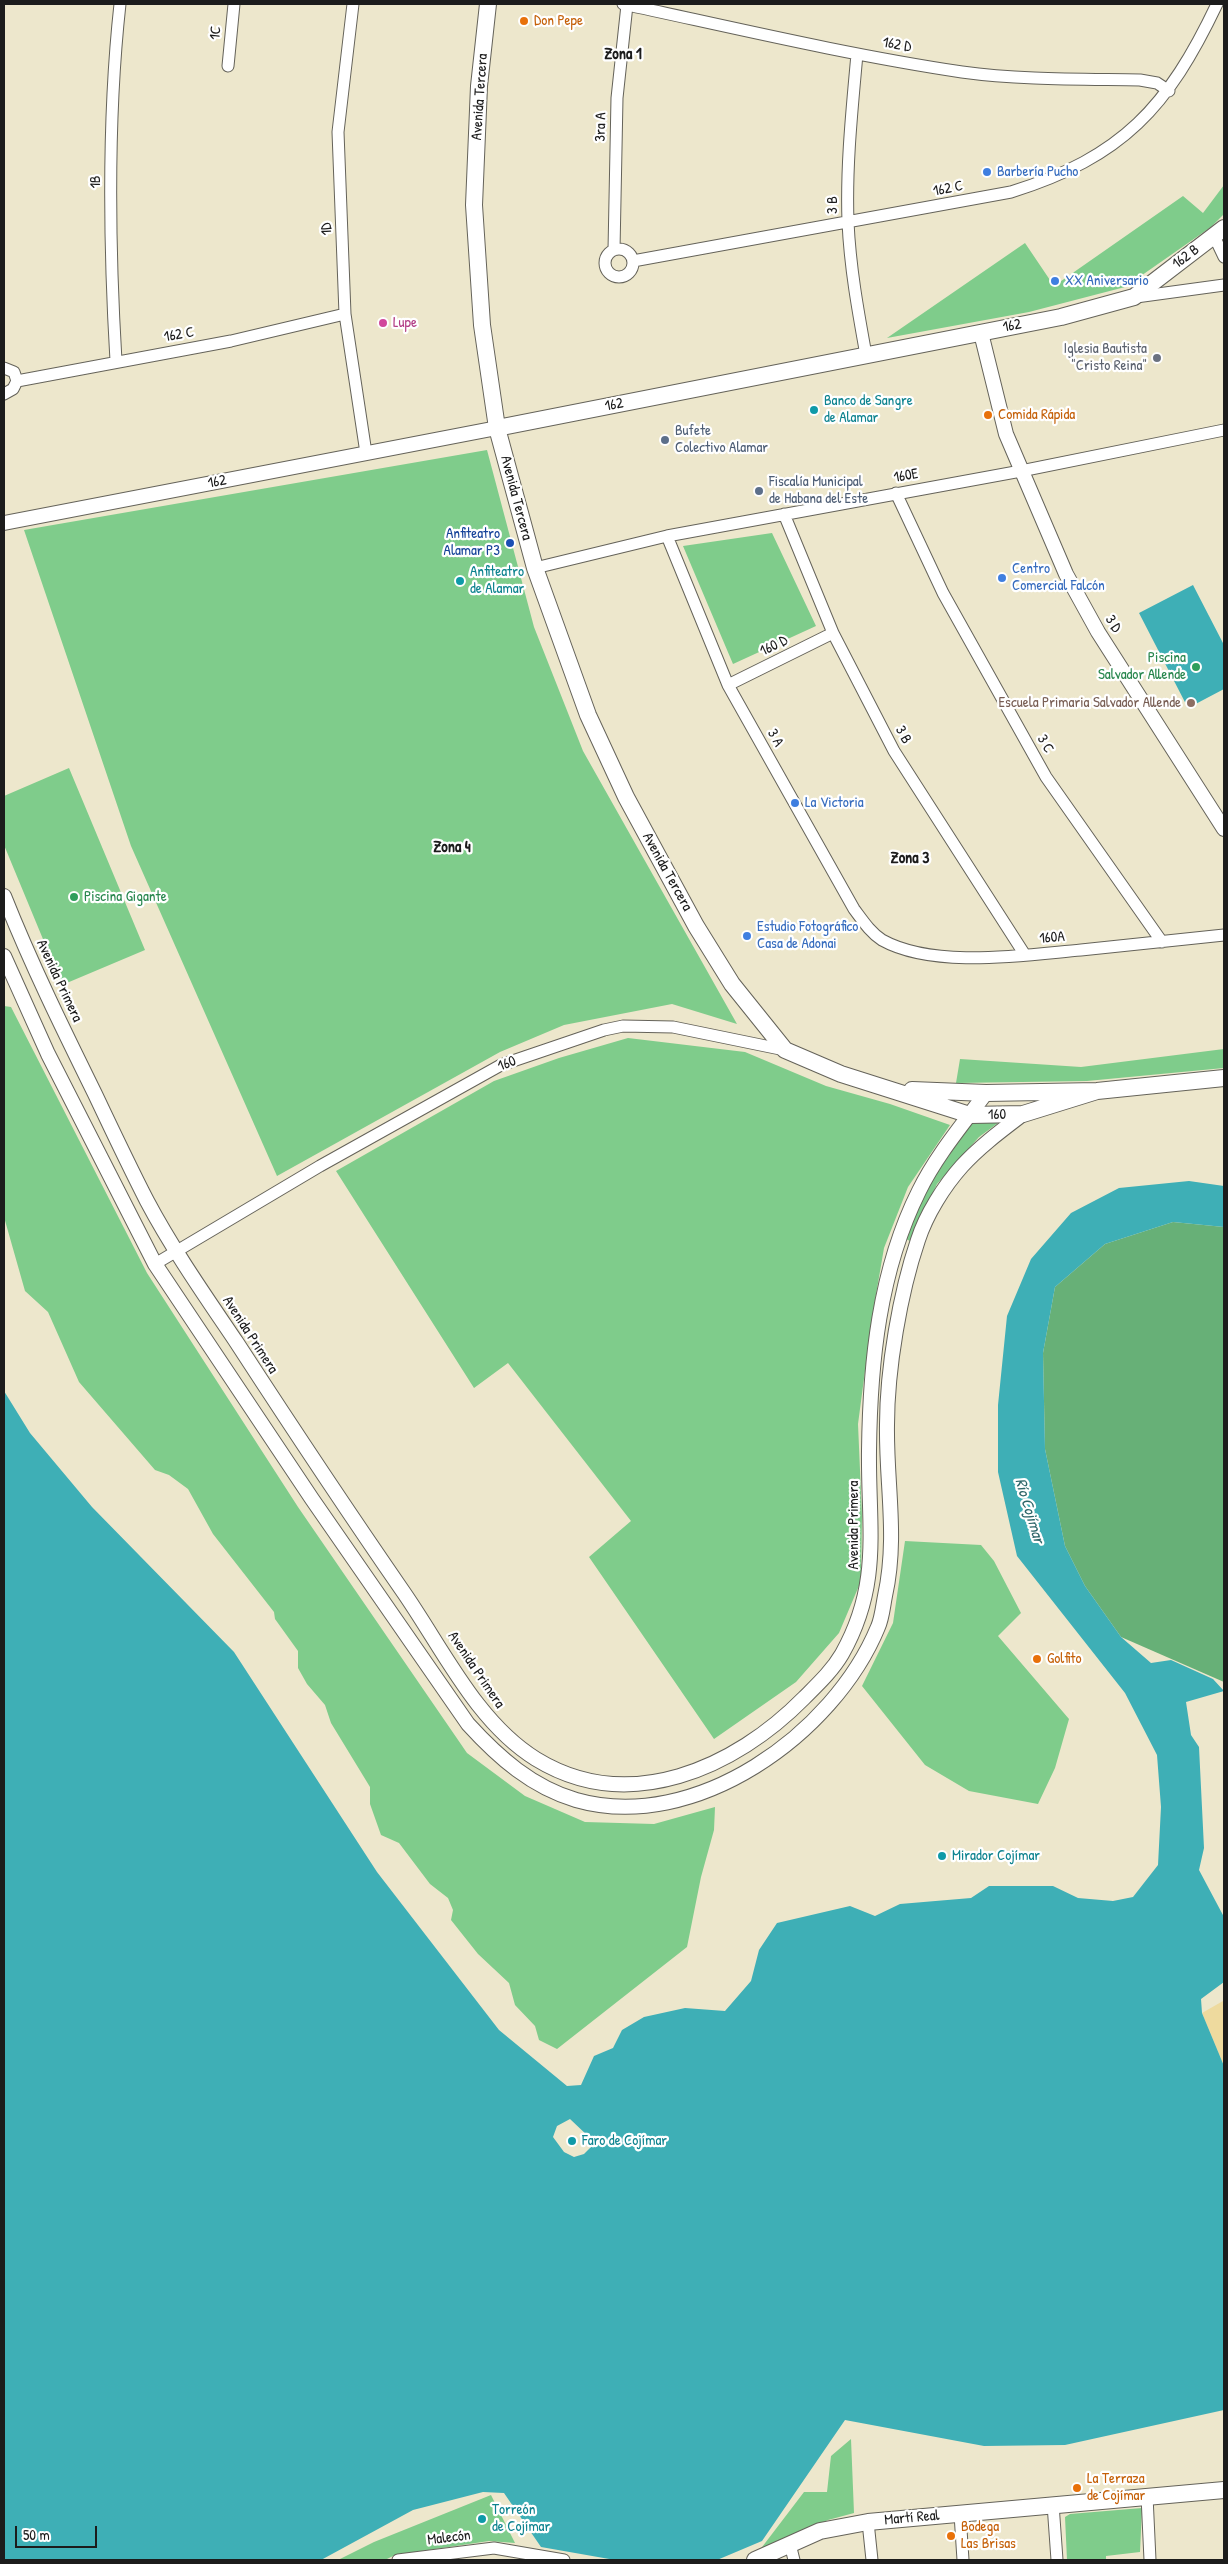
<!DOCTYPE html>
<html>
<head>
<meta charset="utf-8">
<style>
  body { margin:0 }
  #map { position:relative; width:1228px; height:2564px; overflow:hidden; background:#ede7cc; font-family:"Patrick Hand",sans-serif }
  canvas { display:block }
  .frame { position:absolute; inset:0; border:5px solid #1c1c1c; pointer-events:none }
  .scale { position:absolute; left:15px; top:2526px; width:82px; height:22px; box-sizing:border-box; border:2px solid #1c1c1c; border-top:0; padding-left:6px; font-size:15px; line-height:18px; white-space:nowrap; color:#1c1c1c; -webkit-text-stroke:4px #fff; paint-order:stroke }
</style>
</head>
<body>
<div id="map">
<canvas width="1228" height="2564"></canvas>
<div class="frame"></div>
<div class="scale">50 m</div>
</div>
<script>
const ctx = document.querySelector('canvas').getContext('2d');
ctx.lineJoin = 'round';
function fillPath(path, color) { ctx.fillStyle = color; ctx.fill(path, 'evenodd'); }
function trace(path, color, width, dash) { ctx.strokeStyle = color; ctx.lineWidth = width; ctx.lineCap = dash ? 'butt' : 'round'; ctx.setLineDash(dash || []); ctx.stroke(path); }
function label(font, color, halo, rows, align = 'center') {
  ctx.font = font + ' "Patrick Hand",sans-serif'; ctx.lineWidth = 4.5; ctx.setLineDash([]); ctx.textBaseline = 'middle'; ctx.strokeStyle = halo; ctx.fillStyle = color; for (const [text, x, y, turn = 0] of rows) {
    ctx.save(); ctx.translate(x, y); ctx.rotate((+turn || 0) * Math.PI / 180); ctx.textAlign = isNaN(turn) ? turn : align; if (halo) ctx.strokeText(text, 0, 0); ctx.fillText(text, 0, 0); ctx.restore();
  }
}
fillPath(new Path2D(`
  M1224 185V214L1211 227 1125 287 1029 312 887 338 1025 243 1054 286 1183 196 1203 213Z
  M487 450 534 627 583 751 737 1024 672 1004 564 1025 500 1052 277 1176 131 846 24 530Z
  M772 533 816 626 733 664 683 546Z
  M69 768 145 950 62 985 4 845V796Z
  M4 1006 11 1007 147 1273 298 1507 467 1753 525 1796 585 1822 654 1824 715 1807 714 1830 701 1877 687 1947 557 2049 539 2040 535 2026 515 2005 509 1983 478 1954 451 1920 453 1910 448 1898 430 1884 399 1843 381 1835 370 1804V1787L331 1723 325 1705 307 1684 298 1668V1651L275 1619 274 1612 213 1534 188 1489 169 1475 155 1470 79 1382 48 1312 25 1291 4 1217Z
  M628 1038 745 1052 826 1086 890 1104 950 1125 908 1187 884 1248 872 1318 858 1424 862 1516 861 1581 839 1633 796 1682 714 1739 589 1557 631 1521 508 1363 474 1388 336 1171 494 1081 559 1058Z
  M1224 1049V1068L1087 1081 956 1083 960 1059 1081 1067Z
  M1002 1120 979 1137 937 1184 910 1241 904 1238 932 1179 973 1122Z
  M905 1541 981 1545 994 1561 1021 1613 998 1636 1069 1719 1055 1768 1038 1804 969 1791 925 1765 862 1686 893 1623Z
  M851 2439 854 2513 828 2520 756 2555 804 2492H827L831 2456Z
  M491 2495 515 2543 489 2541 395 2555 385 2560H338L374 2542Z
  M1142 2508 1140 2552 1106 2556V2560H1067L1065 2517 1070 2514Z`), '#7fcc8b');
fillPath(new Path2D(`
  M1173 1222 1224 1227V1682L1121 1637 1085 1586 1065 1546 1045 1449 1043 1353 1055 1287 1105 1244Z`), '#67b077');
fillPath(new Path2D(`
  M1223 2001 1224 2002V2066L1202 2013Z`), '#eeda9e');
fillPath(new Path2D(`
  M1193 585 1224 645V689L1188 708 1139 613Z
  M1189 1181 1224 1186V1227L1173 1222 1105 1244 1055 1287 1043 1353 1045 1449 1065 1546 1085 1586 1121 1637 1151 1663 1171 1660 1213 1679 1224 1691 1186 1702 1191 1735 1199 1747 1204 1848 1199 1870 1224 1917V1982L1201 1999 1202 2013 1224 2066V2410L1065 2445 984 2446 845 2420 762 2541 717 2560H615L541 2547 504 2493 483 2492 413 2510 321 2560H4V1391L30 1433 92 1507 234 1652 377 1872 499 2030 567 2086 581 2085 594 2056 613 2048 622 2030 644 2017 685 2008 725 2011 751 1981 759 1950 777 1923 850 1906 875 1916 900 1904 971 1898 989 1886H1053L1078 1898 1113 1901 1133 1897 1158 1865 1161 1807 1157 1755 1125 1693 1017 1556 998 1472V1405L1007 1316 1031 1259 1071 1213 1119 1188ZM570 2119 589 2137 592 2146 584 2154 574 2157 564 2152 553 2137 557 2126Z`), '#3eafb6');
const minor = new Path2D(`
  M353 4 338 132 345 314 366 453
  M623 4C735 28 848 55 962 72 1020 80 1081 79 1140 80L1157 83 1169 91
  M857 54C852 110 846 166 848 222 850 267 858 311 866 355
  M228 66 234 4
  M1214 236 1224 257
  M605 263a14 14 0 1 1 28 0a14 14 0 1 1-28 0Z
  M614 250 617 98 627 5
  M633 261 1011 192C1123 157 1168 107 1217 4
  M1136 297 1224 285
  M116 361C109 243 107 122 120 4
  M4 368 14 372 17 381 13 389 4 394
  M17 381 231 341 345 314
  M896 493 943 593 1046 777 1162 942
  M784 514 833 633 894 751 1025 955
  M667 536 728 685 854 909C863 921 870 932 882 940 934 969 1024 955 1081 950 1129 945 1176 940 1224 935
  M535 568 667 536 1021 471 1224 430
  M728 685 833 633
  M155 1264 320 1166 501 1065 604 1030 623 1026 673 1027 785 1050
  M1147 2496 1150 2560
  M1053 2504 1057 2560
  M960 2514 963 2560
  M868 2522 872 2560
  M790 2544 794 2560
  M398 2560 494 2548 564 2560`);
const tertiary = new Path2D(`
  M981 333 1006 434 1066 574 1098 632 1224 829
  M4 523 497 428
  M4 896C31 964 63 1029 95 1094 112 1130 129 1166 147 1201 173 1250 206 1297 237 1343 291 1426 346 1509 402 1590 442 1647 476 1722 536 1759 629 1816 735 1768 804 1698 818 1684 832 1671 842 1654 882 1583 868 1527 869 1451 870 1363 879 1271 919 1191 936 1156 963 1124 986 1093
  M4 956 48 1054 155 1264 312 1499 468 1724C499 1758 532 1787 576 1800 695 1834 834 1734 878 1627 882 1618 883 1606 885 1596 898 1537 886 1484 887 1425 887 1369 900 1293 918 1240 926 1215 944 1186 962 1166 979 1147 1002 1130 1023 1114`);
const secondary = new Path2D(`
  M488 4 479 86 474 205 482 325 497 428 535 568 588 715 626 797 696 926 732 984 785 1050 841 1074 970 1115 1023 1114 1097 1091
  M497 428 1061 317 1134 297 1224 228
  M912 1090 986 1093 1097 1091 1224 1078
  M755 2560 820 2531 868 2522 1224 2490`);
trace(minor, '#65635a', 13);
trace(tertiary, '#65635a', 16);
trace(secondary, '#65635a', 18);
trace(minor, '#fff', 11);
trace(tertiary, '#fff', 14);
trace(secondary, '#fff', 16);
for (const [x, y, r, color] of [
  [524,21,5,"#e8710a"],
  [987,172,5,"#3f7fe0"],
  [1055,281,5,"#3f7fe0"],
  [383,323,5,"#d1479c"],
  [1157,358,5,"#6b7280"],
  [814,410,5,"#0f9aa8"],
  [988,415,5,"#e8710a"],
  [665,440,5,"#5c6f8a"],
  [759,491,5,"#5c6f8a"],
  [510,543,5,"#1a4fb4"],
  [1002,578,5,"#3f7fe0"],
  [460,581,5,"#0f9aa8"],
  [1196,667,5,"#2e9e5b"],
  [1191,703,5,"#8d6e63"],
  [795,803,5,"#3f7fe0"],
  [74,897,5,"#2e9e5b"],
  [747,936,5,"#3f7fe0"],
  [1037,1659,5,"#e8710a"],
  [942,1856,5,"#0f9aa8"],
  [572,2141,5,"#0f9aa8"],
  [1077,2488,5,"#e8710a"],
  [482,2519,5,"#0f9aa8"],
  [951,2536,5,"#e8710a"]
]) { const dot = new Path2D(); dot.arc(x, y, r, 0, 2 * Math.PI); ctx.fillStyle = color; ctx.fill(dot); trace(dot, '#fff', 2); }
label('15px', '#c56008', '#fff', [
  ["Don Pepe",534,21],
  ["Comida Rápida",998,415],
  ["Golfito",1047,1659],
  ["La Terraza",1087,2479],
  ["de Cojímar",1087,2496],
  ["Bodega",961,2527],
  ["Las Brisas",961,2544]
], 'left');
label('15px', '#1c1c1c', '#fff', [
  ["1C",216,33,-84],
  ["162 D",897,45,10],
  ["Avenida Tercera",480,97,-86],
  ["3ra A",601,127,-89],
  ["1B",96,182,-89],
  ["162 C",948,189,-11],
  ["3 B",833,205,-90],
  ["1D",327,229,-92],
  ["162 B",1186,257,-37],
  ["162",1012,326,-11],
  ["162 C",179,335,-10],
  ["162",614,405,-11],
  ["160E",906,476,-10],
  ["162",217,482,-11],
  ["Avenida Tercera",516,498,75],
  ["3 D",1113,624,59],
  ["160 D",774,646,-26],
  ["3 B",903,735,62],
  ["3 A",775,738,61],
  ["3 C",1045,744,61],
  ["Avenida Tercera",667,872,61],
  ["160A",1052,938,-5],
  ["Avenida Primera",59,981,65],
  ["160",507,1064,-22],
  ["160",997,1115,-1],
  ["Avenida Primera",250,1335,57],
  ["Avenida Primera",854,1525,-90],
  ["Avenida Primera",476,1670,56],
  ["Martí Real",912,2518,-5],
  ["Malecón",449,2538,-7]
]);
label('15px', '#366cbe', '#fff', [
  ["Barbería Pucho",997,172],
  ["XX Aniversario",1065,281],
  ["Centro",1012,569],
  ["Comercial Falcón",1012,586],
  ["La Victoria",805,803],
  ["Estudio Fotográfico",757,927],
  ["Casa de Adonai",757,944]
], 'left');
label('15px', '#b23c85', '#fff', [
  ["Lupe",393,323]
], 'left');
label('15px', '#5b616d', '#fff', [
  ["Iglesia Bautista",1147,349],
  ["\"Cristo Reina\"",1147,366]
], 'right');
label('15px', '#0d838f', '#fff', [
  ["Banco de Sangre",824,401],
  ["de Alamar",824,418],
  ["Anfiteatro",470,572],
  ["de Alamar",470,589],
  ["Mirador Cojímar",952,1856],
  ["Faro de Cojímar",582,2141],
  ["Torreón",492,2510],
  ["de Cojímar",492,2527]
], 'left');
label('15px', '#4e5e75', '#fff', [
  ["Bufete",675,431],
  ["Colectivo Alamar",675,448],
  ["Fiscalía Municipal",769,482],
  ["de Habana del Este",769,499]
], 'left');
label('15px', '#164399', '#fff', [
  ["Anfiteatro",500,534],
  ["Alamar P3",500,551]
], 'right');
label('15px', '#27864d', '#fff', [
  ["Piscina",1186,658],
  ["Salvador Allende",1186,675],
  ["Piscina Gigante",84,897,"left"]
], 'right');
label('15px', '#785e54', '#fff', [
  ["Escuela Primaria Salvador Allende",1181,703]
], 'right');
label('bold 16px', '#1c1c1c', '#fff', [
  ["Zona 1",623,55],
  ["Zona 4",452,848],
  ["Zona 3",910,859]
]);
label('italic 16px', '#2d6669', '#fff', [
  ["Río Cojímar",1029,1511,73]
]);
</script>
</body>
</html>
